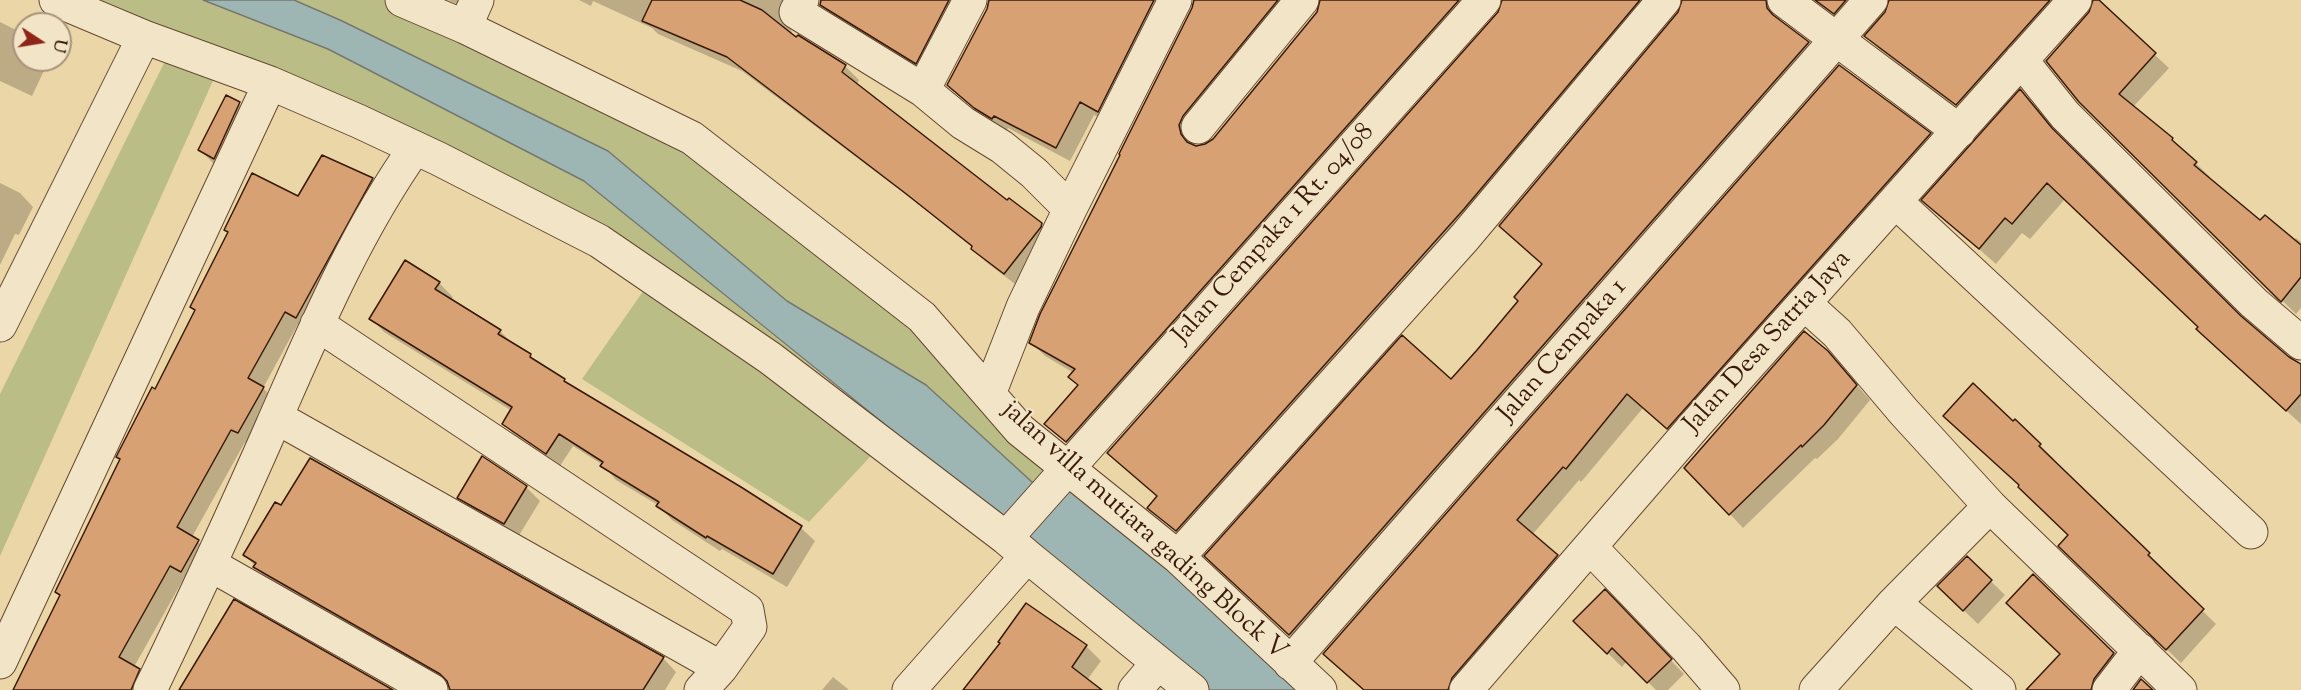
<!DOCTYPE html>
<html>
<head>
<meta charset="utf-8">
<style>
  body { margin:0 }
  #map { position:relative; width:2301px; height:690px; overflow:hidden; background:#ebd6a7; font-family:"Sorts Mill Goudy",serif }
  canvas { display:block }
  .north { position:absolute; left:12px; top:12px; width:60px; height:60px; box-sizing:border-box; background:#f2e4c6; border:2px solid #a8937b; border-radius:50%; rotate:102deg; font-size:16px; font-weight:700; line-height:24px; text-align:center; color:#391a0a }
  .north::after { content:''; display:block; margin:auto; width:21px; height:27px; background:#8f2418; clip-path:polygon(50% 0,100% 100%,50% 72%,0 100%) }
</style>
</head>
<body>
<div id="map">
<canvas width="2301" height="690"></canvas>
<div class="north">U</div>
</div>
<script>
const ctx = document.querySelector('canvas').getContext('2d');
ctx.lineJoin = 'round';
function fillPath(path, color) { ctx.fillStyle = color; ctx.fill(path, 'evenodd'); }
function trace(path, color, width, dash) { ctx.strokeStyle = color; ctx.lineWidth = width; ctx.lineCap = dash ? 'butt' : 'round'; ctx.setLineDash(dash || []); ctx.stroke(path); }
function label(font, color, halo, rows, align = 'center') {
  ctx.font = font + ' "Sorts Mill Goudy",serif'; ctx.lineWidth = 4.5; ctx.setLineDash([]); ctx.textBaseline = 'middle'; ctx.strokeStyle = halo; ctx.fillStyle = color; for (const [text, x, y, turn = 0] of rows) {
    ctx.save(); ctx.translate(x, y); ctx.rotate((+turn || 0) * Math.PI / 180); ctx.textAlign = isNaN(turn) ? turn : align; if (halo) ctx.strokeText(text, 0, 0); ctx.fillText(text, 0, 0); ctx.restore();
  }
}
fillPath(new Path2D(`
  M56 0H203L328 49 584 181 1012 530 1044 493 926 385 787 301 608 151 340 20 294 0H402L465 27 692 138 922 317 1020 430 1178 557 1320 690H1192L1006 538 883 443 809 522 582 379 653 277 599 241 439 159 325 106 220 65 0 556V394L172 47Z`), '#babd85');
const water = new Path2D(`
  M203 0H294L340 20 608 151 787 301 926 385 1044 493 1067 470 1320 690H1200L945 473 584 181 328 49Z`);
fillPath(water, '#9eb6b3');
trace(water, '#76786f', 1.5);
fillPath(new Path2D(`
  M448 0H477L470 10Z
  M579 0H803L790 27 792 33 845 66 859 80 856 85 1008 202 1041 224 1055 238 1019 287 986 262 973 248 921 206 742 71 658 34 652 28 593 1 591 6Z
  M822 0H972L930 76 835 18 821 4Z
  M990 0H1177L1112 124 1094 115 1070 161 1008 128 1006 131 989 121 948 85 988 9Z
  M1195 0H1303L1193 138V147L1205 146 1214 140 1318 13 1322 0H1485L1081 455 1060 437 1079 385 1074 373 1045 356 1031 342 1193 9Z
  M1504 0H1665L1190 544 1149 508 1158 497 1123 466 1499 13Z
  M1684 0H1786L1779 12 1780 22 1808 43 1822 57 1304 648 1220 569 1451 381 1520 301 1544 265 1680 13Z
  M1813 0H1872L1848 27Z
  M1891 0H2076L1970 118 1880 50 1866 36 1886 13Z
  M2095 0 2169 68 2133 107 2172 140 2210 177 2208 179 2260 222 2293 241 2296 238 2301 242V308L2296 314 2080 101 2090 13Z
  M0 22 24 34V60H49L32 96 0 81Z
  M1839 67 1930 134 1944 149 1683 443 1643 408 1581 482 1579 480 1532 535 1572 571 1469 690H1364Z
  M2020 91 2037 108 2068 146 2240 317 2301 367V424L2215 346 2200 327 2065 199 2030 239 2022 233 1996 264 1923 200Z
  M226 97 239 104 253 118 228 172 214 164 200 150Z
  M372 179 385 192 309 330 298 324 263 388 277 402 251 446 245 442 192 537 212 554 195 585 184 578 134 667 152 683 149 690H15L61 596 57 592 196 311 192 307 229 233 226 230 298 198Z
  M0 183 20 193 33 207 19 235 15 234 0 265Z
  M439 283 453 297 450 300 500 331 514 345 569 385 741 489 801 528 815 541 787 587 722 549 720 551 672 520 658 505 616 480 603 465 573 446 560 466 517 438 504 424 512 411 384 332 371 318Z
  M1841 367 1870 400 1838 439 1817 459 1815 458 1743 528 1730 514Z
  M2013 424 2040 445 2054 459 2052 460 2163 568 2161 570 2216 624 2181 663 2060 546 2070 536Z
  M526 487 540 501 518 537 473 511 459 497Z
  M245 555 663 658 676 672 665 690H451L449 683 268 580Z
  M1967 558 2005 595 1978 624 1953 600Z
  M2033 576 2127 668 2110 690H2029L2062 655Z
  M1026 605 1086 646 1101 661 1087 680 1099 690H965L1002 643Z
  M1618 605 1684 674 1668 690H1656L1627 661 1622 667 1575 621Z
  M833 677 849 690H822Z`), '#0003');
const building = new Path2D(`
  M652 0H740L762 10 796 37 798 35 846 65 842 72 1007 200 1009 198 1042 223 1041 227 1004 274 971 249 972 246 905 193 727 57 642 21Z
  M821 0H949L916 64 820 5Z
  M989 0H1154L1098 112 1080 102 1056 148 994 116 992 119 974 108 947 85 987 9Z
  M1194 0H1278L1183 116 1179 125 1181 134 1187 142 1196 146 1205 144 1213 139 1317 12 1320 0H1459L1066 442 1044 424 1078 385 1068 377 1075 369 1029 343 1040 314 1120 155 1119 154 1192 8Z
  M1502 0H1640L1464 209 1176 531 1147 508 1157 496 1107 453 1498 12Z
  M1682 0H1766L1767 8 1773 15 1809 42 1289 635 1204 556 1402 335 1451 379 1477 350 1518 301 1514 297 1542 264 1499 226 1678 12Z
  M1815 0H1846L1834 14Z
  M1889 0H2050L1956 105 1864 36 1885 12Z
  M2093 0H2099L2156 53 2119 94 2173 138 2172 140 2197 162 2194 165 2260 220 2265 215 2301 245V277L2281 302 2079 102 2046 61 2089 12Z
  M1839 65 1931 133 1667 429 1627 394 1566 469 1563 467 1517 520 1558 555 1452 678 1448 690H1364L1323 654Z
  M2020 89 2052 128 2241 316 2289 357 2301 364V394L2286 411 2196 329 2198 327 2047 183 2012 224 2005 218 1979 249 1921 200Z
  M226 95 240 102 214 159 198 150Z
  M322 155 373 178 296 318 285 312 248 378 264 387 238 433 231 430 177 527 199 540 181 572 170 566 119 657 140 669 131 690H13L60 595 55 592 120 459 116 457 152 387 155 389 195 310 190 307 228 232 224 230 252 173 298 196Z
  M405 260 440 282 435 289 501 330 498 334 531 354 530 357 565 379 564 381 741 487 802 526 773 574 707 536 706 538 656 506 659 502 600 466 603 462 559 434 546 454 502 424 512 407 369 319Z
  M1804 331 1828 351 1857 385 1824 425 1802 447 1801 445 1729 515 1684 468Z
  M1973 383 2013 421 2015 419 2041 444 2039 446 2150 553 2148 555 2204 609 2166 650 2058 546 2068 535 2018 487 2019 485 1943 416Z
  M482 456 527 486 504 524 457 498Z
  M310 458 664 657 643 690H450L447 681 440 674 253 567 256 563 243 555 275 502 281 505Z
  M1967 556 1992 580 1963 611 1937 586Z
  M2033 574 2114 653 2094 679 2091 690H2026L2060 654 2006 603Z
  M1605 589 1672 659 1647 683 1612 648 1607 654 1573 621Z
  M234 599 393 690H179Z
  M1026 603 1087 645 1072 667 1102 690H963L1000 643 998 642Z
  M2141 679 2153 690H2133Z`);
fillPath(building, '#d7a173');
trace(building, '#391a0a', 1.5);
const minor = new Path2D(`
  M56 0 144 37 270 83 358 121 439 159 599 241 770 358 1006 538 1027 556 909 690
  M402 0 465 27 692 138 922 317 1020 430 1178 557 1320 690
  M802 0 796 12 923 90 963 123 1002 147 1034 173 1070 209
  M1784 0 1959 131
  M465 27 477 0
  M2021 60 2065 115 2254 303 2301 343
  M923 90 970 0
  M1198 127 1302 0
  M1896 202 2251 532
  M1805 304 1837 333 1904 412 1990 506 2180 690
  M317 324 747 610 750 627 721 668 701 690
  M0 325 144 37
  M989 394 1023 307 1070 209 1175 0
  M276 417 721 668
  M1006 538 1484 0
  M1590 547 1686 647 1723 690
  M1027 556 1192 690
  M1178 557 1465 237 1664 0
  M211 565 431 690
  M1894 603 1999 690
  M0 662 270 83
  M1290 663 1871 0
  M150 690C192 603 233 515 272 426 314 331 355 233 415 148
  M1135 690 1158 663
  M1466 690 1696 424 2075 0
  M1816 690 1894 603 1990 506
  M2109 690 2140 650`);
trace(minor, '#664931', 35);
trace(minor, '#f2e4c6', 33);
label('26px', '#391a0a', '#f2e4c6', [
  ["Jalan Cempaka 1 Rt. 04/08",1275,235,-48],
  ["Jalan Desa Satria Jaya",1769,343,-48],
  ["Jalan Cempaka 1",1564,352,-49],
  ["jalan villa mutiara gading Block V",1143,532,42]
]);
</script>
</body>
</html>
